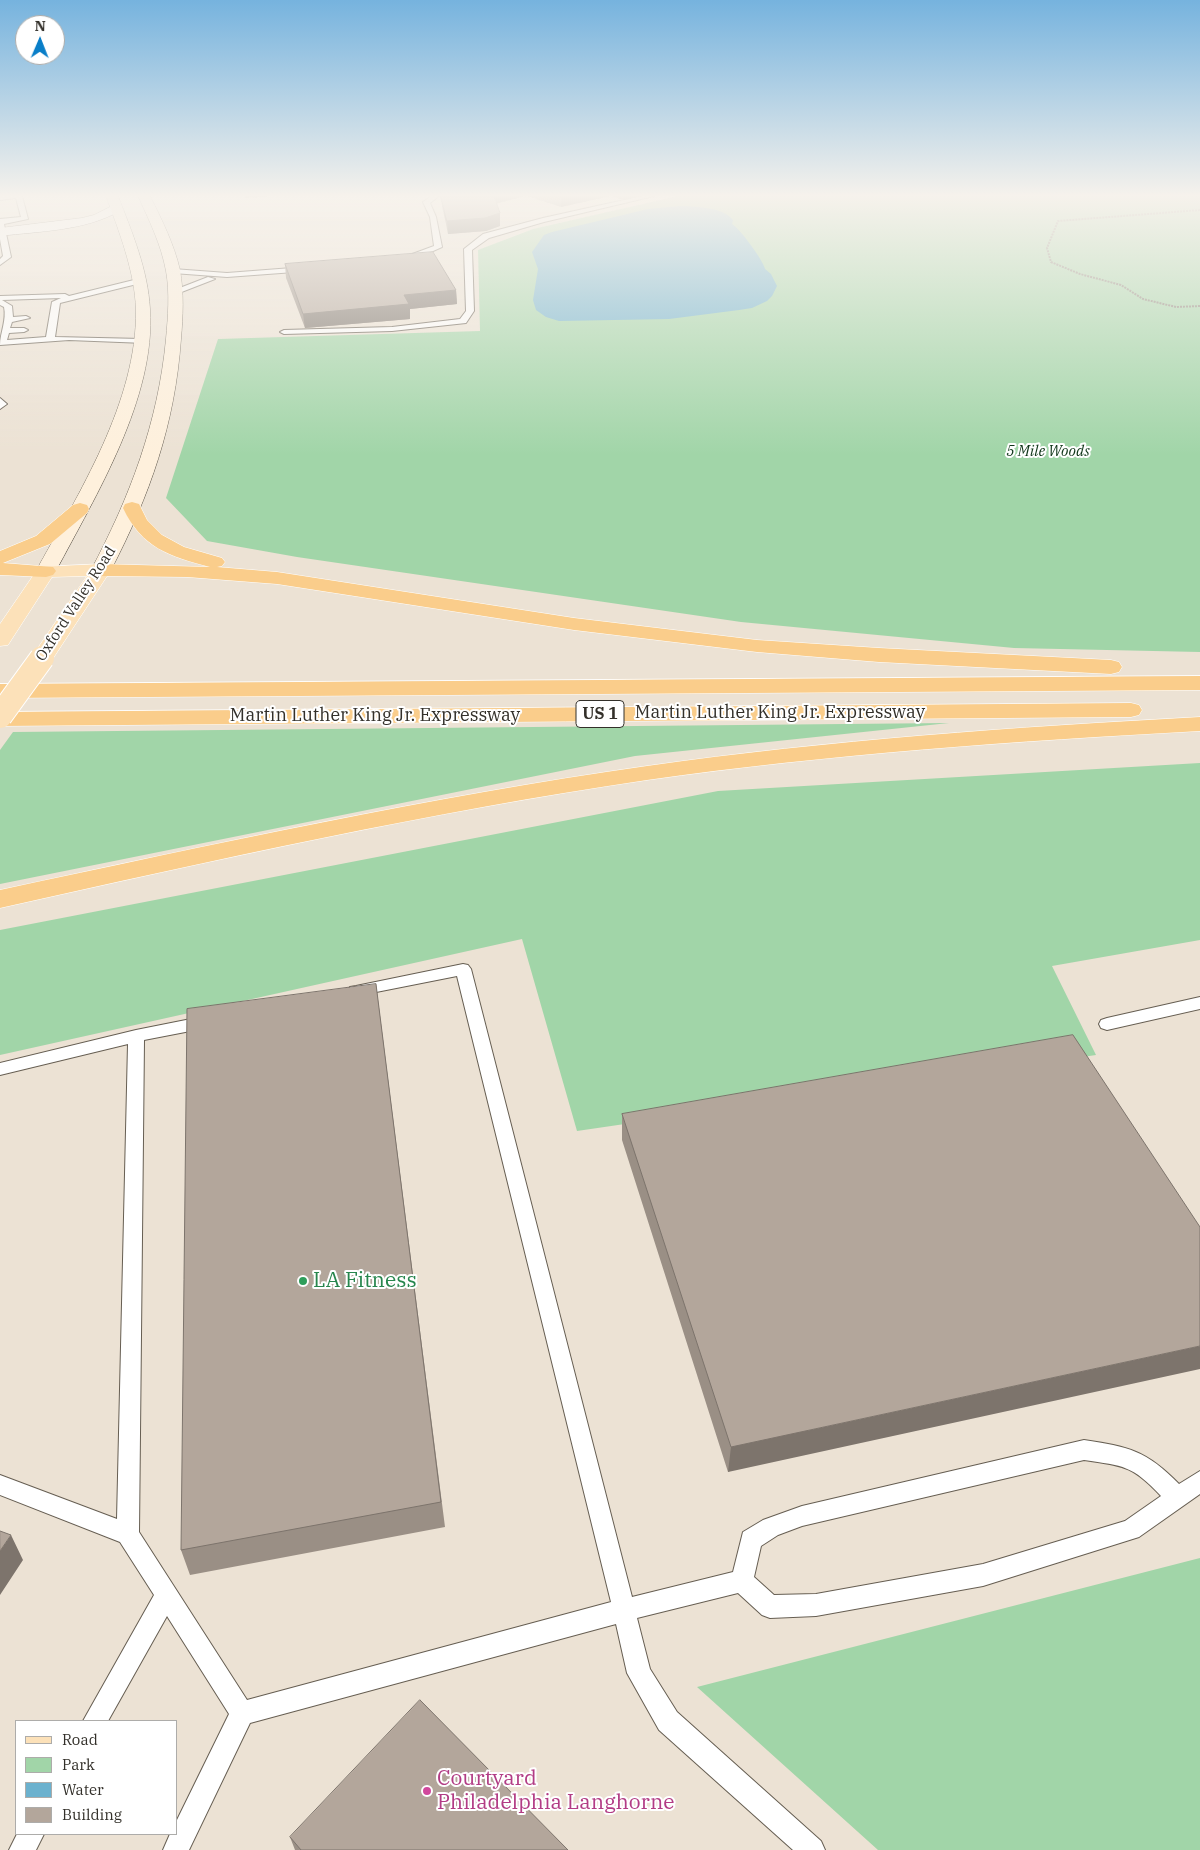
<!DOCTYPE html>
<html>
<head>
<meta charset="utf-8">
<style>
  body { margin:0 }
  #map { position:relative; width:1200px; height:1850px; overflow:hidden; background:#ece2d4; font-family:"IBM Plex Serif",serif }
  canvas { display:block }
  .legend { position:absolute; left:15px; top:1720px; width:162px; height:115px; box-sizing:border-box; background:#fff; border:1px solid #adacaa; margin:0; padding:6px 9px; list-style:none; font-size:15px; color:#33302a }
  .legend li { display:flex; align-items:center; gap:10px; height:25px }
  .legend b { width:25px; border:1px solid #adacaa }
  .north { position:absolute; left:15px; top:15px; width:50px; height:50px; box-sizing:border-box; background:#fff; border:1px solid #adacaa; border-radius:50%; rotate:1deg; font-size:14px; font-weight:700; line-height:20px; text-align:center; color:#33302a }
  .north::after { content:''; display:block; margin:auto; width:18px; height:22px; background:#097ec8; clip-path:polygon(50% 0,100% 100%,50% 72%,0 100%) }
</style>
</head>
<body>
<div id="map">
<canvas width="1200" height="1850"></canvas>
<ul class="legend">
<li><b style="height:6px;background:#fce1b9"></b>Road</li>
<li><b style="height:14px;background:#a1d5a8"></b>Park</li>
<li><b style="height:14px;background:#6bb1ce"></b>Water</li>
<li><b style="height:14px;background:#b3a69b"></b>Building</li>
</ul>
<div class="north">N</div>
</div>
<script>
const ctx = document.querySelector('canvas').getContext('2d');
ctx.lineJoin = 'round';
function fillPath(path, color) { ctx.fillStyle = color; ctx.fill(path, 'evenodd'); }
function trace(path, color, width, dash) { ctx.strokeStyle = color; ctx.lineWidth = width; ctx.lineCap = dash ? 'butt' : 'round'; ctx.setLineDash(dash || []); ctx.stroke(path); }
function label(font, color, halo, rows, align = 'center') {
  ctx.font = font + ' "IBM Plex Serif",serif'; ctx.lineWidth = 4; ctx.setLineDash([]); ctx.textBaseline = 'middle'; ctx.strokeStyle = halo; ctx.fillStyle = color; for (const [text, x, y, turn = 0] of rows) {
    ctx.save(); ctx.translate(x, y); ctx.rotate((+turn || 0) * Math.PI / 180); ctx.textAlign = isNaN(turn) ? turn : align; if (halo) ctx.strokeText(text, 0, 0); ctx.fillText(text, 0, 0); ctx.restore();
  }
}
fillPath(new Path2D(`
  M678 196H1200V652L1014 648 741 622 297 557 207 541 166 498 218 339 480 331 478 250 533 229Z
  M949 723 635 756 0 884V750L13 732Z
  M1200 763V940L1052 966 1096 1055 577 1131 522 939 0 1055V930L718 791Z
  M1200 1558V1850H878L697 1687Z`), '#a1d5a8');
fillPath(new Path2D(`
  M681 206C697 207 723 207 733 220L732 224C741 230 763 260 765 269L771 274 777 286 772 296 767 301 752 308 739 310 669 319 559 321 546 317 536 310 533 300 538 269 532 252 544 235 552 232 648 209Z`), '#6bb1ce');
const service = new Path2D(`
  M0 196H22L28 219 4 224 11 257 0 265V259L3 256 0 239V219L21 217 16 198 0 200Z
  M431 196H439L430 203 436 217 442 247 413 260H407V256L434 246 430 217 423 202Z
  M642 196H654L544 222 489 238 472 250 474 311 466 323 392 331 284 334 280 332 284 330 392 327 460 319 466 311 464 249 483 234 543 218Z
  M305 267 309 269 308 271 227 277 173 273 169 271 173 269 227 273Z
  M208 277 215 279 179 293 172 291Z
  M138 279H141V283L60 303 55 337 142 339H145V343L69 340 0 345C0 333 7 320 4 307L0 305V296L65 294 69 296ZM61 298 52 302 46 337 7 340 9 333 24 332 28 330 24 328H10L12 322 30 318 26 316 13 317 12 306 2 300Z
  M0 398 7 404 0 409Z
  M463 964 468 965 471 969 632 1597 733 1572 743 1532 763 1520 802 1506 1084 1440C1129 1447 1146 1450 1179 1484L1200 1471V1494L1139 1537 983 1586 816 1616 770 1618 762 1615 738 1593 637 1618 650 1669 677 1712 821 1841 825 1850H793L659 1730 627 1673 616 1624 250 1723 189 1850H163L170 1834H176V1822L229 1714 167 1616 108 1721H83L154 1595 120 1542 0 1495V1475L117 1519 128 1044 0 1075V1063L136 1030 206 1016 212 1018 214 1022 212 1026 206 1028 144 1040 139 1532 247 1700 611 1602 457 976 356 996 350 995 348 991 350 987 356 986ZM1084 1460C1124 1466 1132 1465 1161 1496L1125 1521 983 1564 816 1594 774 1595 754 1577 761 1546 778 1535 802 1526Z
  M1200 997V1009L1107 1030 1101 1028 1099 1024 1101 1020 1107 1018Z
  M17 1834H44L36 1850H9Z`);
const minor = new Path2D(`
  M116 204 120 205 122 208 120 211C84 231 41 231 0 236V228L82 218 94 215Z`);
const secondary = new Path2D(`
  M106 196H118C132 232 148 270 150 309 156 398 96 495 56 571L53 575 46 577 39 575 36 571C79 493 137 402 136 310 135 272 119 231 106 196Z
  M138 196H150C162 220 174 244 180 270 184 293 183 316 181 339 175 424 150 495 111 570L108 574 101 576 94 574 91 570C130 497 158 423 166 339 168 317 170 293 166 271 161 244 149 220 138 196Z`);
const primary = new Path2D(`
  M101 564 108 566 111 570 50 663 42 665 34 663 31 658 87 576 52 577 8 645 0 646V624L39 567Z`);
const motorway = new Path2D(`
  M132 502 139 504 147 520 162 535 184 547 222 558 225 562 222 566 217 567 277 572 574 618 757 640 879 648 1111 660 1119 662 1122 667 1119 672 1111 674 879 662 757 652 574 630 277 584 187 577 101 576 94 574 91 570 94 566 101 564 210 567C169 556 142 548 123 508L125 504Z
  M80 503 87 505 89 509 87 513 50 544 3 563 53 567 56 571 53 575 46 577 0 575V551L36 536 73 505Z
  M1200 676V690L0 698V684Z
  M1131 703 1139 705 1142 710 1139 715 1131 717 0 726V712Z
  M1200 717V731C1015 741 830 754 647 780 429 812 215 860 0 908V890C215 844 429 797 647 766 830 740 1015 727 1200 717Z`);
trace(service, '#665e52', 2);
trace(minor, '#665e52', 1);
trace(secondary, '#665e52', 1);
trace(primary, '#fff', 1);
trace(motorway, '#fff', 1);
trace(new Path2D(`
  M1200 210 1058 221 1047 248 1051 262 1080 274 1121 285 1143 299 1176 307 1200 306`), '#898279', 2, [2, 1]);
fillPath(service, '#fff');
fillPath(minor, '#fff');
fillPath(secondary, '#fef0dc');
fillPath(primary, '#fce1b9');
fillPath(motorway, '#facd8b');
const primaryBridge = new Path2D(`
  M0 716 42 658`);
trace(primaryBridge, '#fff', 26, []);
trace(primaryBridge, '#fce1b9', 24);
fillPath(new Path2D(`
  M440 196H524L496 204 500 226 486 231 448 234Z
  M527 196H610L561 207Z
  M612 196H641L624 200Z
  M285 264 456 290 457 304 410 309V319L305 328 286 278Z
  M376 984 445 1527 190 1575 181 1550Z
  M622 1114 1200 1227 728 1472 622 1140Z
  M290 1837 568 1850H295Z`), '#9a8f85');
fillPath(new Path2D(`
  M245 196H273L245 198Z
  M493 196H524L493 204Z
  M561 196H610L561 207Z
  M624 196H641L624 200Z
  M500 213V226L486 231 448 234 447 221Z
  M456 290 457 304 410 309V319L305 328 303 314 404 295Z
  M1200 1346V1369L728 1472 731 1447Z
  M11 1535 23 1560 0 1595V1551Z`), '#7d746c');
const building = new Path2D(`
  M441 196H494L500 213 485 218 447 221Z
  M433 252 456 290 404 295 409 304 303 314 285 264Z
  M376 984 441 1502 181 1550 187 1009Z
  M1073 1035 1200 1227V1346L731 1447 622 1114Z
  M0 1531 11 1535 0 1551Z
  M420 1700 568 1850H301L290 1837Z`);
fillPath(building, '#b3a69b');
trace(building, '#7d746c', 1);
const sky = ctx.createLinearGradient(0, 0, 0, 455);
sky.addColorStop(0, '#76b3de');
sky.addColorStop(0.43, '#f6f2ec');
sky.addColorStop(1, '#f6f2ec00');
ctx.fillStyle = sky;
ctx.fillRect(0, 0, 1200, 455);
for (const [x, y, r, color] of [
  [303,1281,5,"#2e9e5b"],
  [427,1791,5,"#d1479c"]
]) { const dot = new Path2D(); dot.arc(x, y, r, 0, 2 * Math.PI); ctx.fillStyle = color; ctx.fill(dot); trace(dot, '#fff', 2); }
label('italic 15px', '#103619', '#fff', [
  ["5 Mile Woods",1048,452]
]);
label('15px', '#33302a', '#fff', [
  ["Oxford Valley Road",76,604,-57]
]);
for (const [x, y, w] of [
  [600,714,48]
]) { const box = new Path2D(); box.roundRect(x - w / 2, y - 13.5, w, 27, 4); ctx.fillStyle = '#fff'; ctx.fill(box); trace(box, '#33302a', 1); }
label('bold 16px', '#33302a', null, [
  ["US 1",600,714]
]);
label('18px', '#33302a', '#fff', [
  ["Martin Luther King Jr. Expressway",780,713],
  ["Martin Luther King Jr. Expressway",375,716]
]);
label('21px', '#27864d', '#fff', [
  ["LA Fitness",313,1281]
], 'left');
label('21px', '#b23c85', '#fff', [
  ["Courtyard",437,1779],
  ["Philadelphia Langhorne",437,1803]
], 'left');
</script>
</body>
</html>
